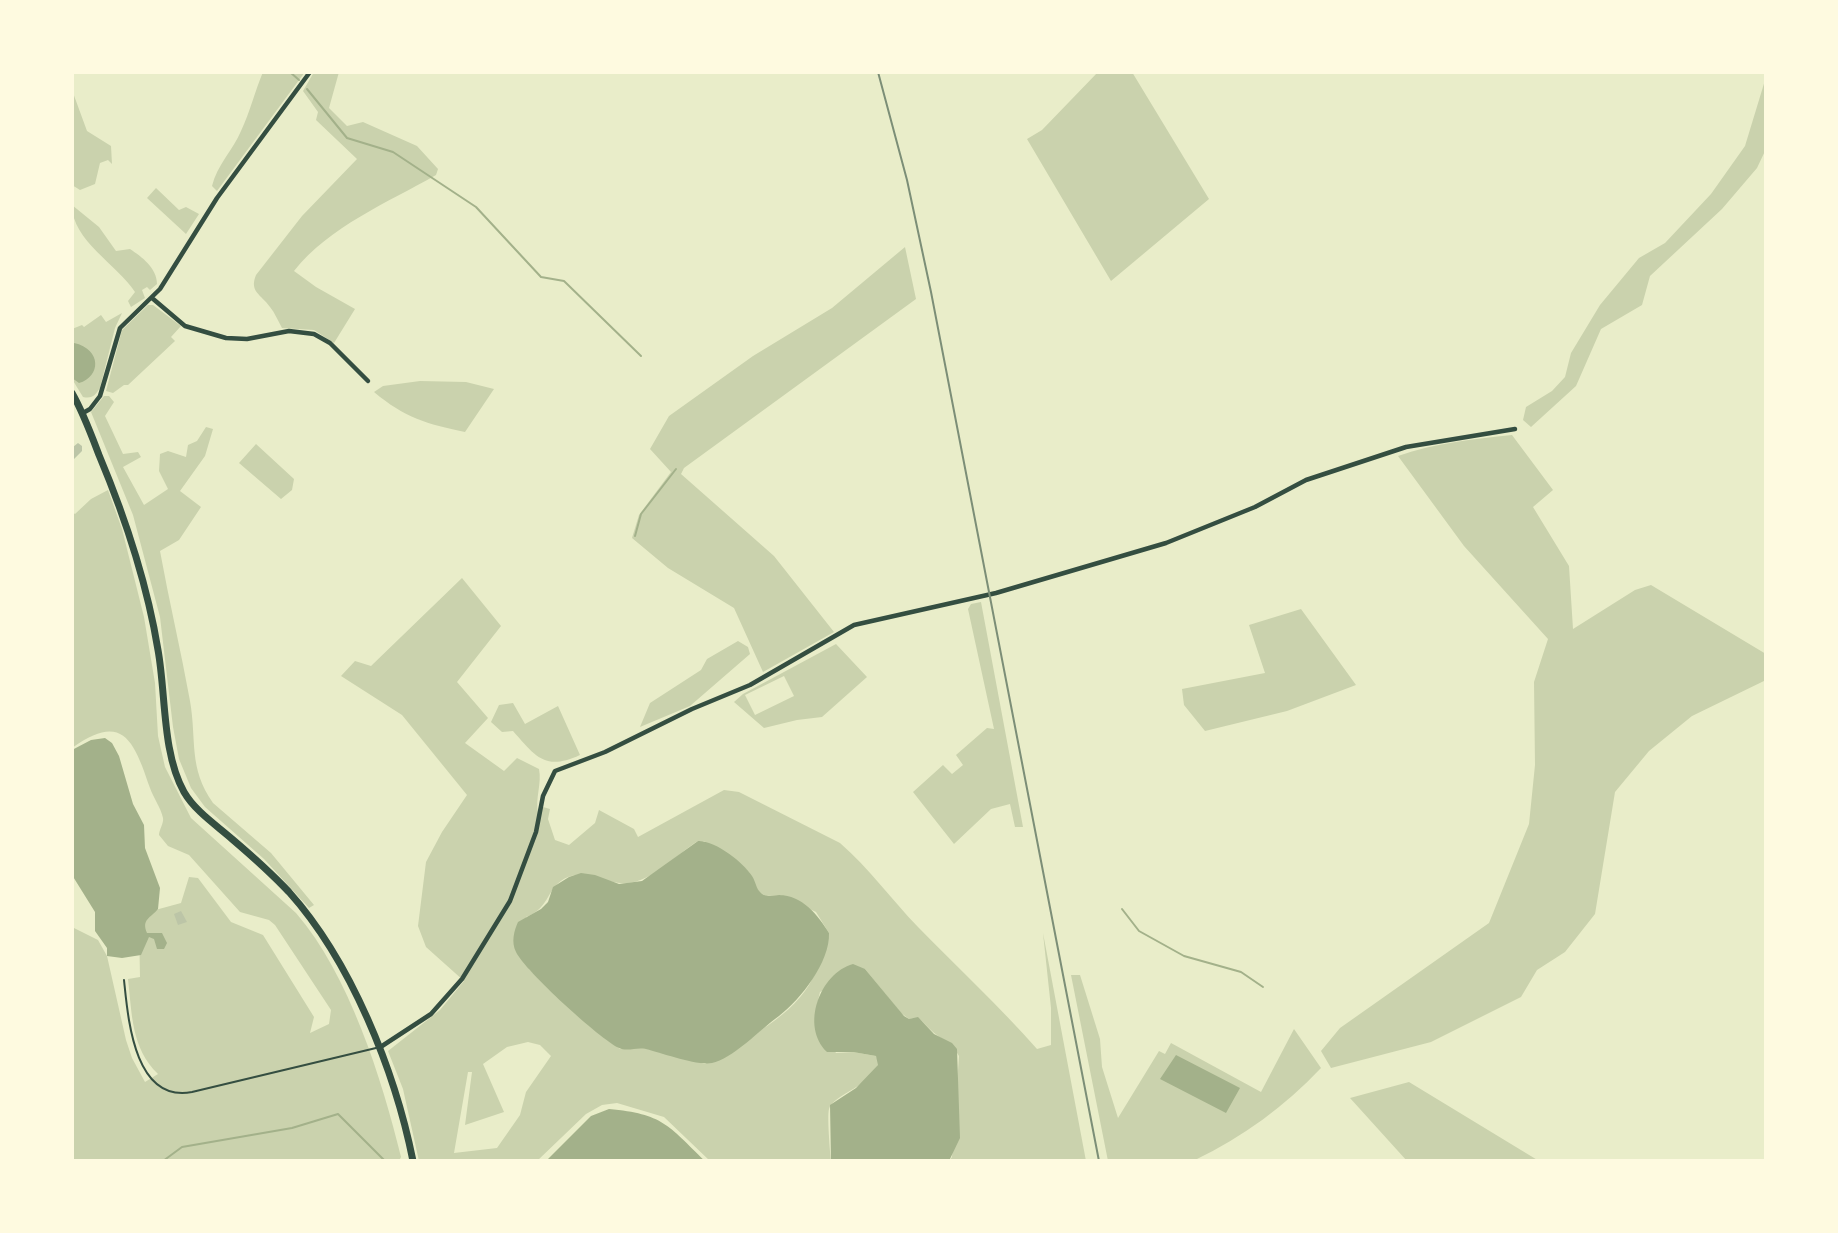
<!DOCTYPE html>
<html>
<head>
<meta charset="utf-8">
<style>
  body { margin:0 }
  #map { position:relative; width:1838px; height:1233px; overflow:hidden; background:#e9edc9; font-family:Jost,sans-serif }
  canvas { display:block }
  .frame { position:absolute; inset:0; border:74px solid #fefae0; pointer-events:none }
</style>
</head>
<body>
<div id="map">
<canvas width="1838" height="1233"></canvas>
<div class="frame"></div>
</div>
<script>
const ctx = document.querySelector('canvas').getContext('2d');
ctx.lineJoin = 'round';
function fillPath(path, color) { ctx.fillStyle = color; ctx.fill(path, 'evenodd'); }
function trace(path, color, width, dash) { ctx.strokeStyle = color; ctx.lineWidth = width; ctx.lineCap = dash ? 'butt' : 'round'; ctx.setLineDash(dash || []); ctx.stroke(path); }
fillPath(new Path2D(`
  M263 72H305L217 191 212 186C217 165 233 150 241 131 250 112 255 91 263 72Z
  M314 72H339L329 108 347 126 363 122 417 146 438 169 436 175C387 203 330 226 294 271L316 287 355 309 334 343 314 330 282 328C278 321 275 313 270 307 261 294 249 292 256 275L302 216 357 159 316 120 318 112 303 91Z
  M1098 72H1132L1209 199 1111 281 1027 139 1042 130Z
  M1766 77V149L1757 168 1722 209 1650 276 1642 305 1601 329 1576 386 1531 427 1523 420 1526 407 1552 391 1565 377 1571 353 1600 305 1639 258 1665 243 1711 194 1745 146Z
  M72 90 87 131 111 146 112 164 108 160 100 163 95 184 80 190 72 185Z
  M156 188 179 210 186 207 199 214 186 234 147 198Z
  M72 205 99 227 116 251 130 249C142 257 157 268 157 284L150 290 147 287 142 290 145 298 131 307 128 301 135 292C117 264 72 241 72 205Z
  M905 247 916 299 684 468 681 474 774 556 834 632 763 672 734 608 668 568 632 538 639 515 671 472 650 449 669 416 753 356 832 308Z
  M148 305H153L181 326 171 337 175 341 128 385H124L113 393 106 391 122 330Z
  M122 313 115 328 100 388C95 395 93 399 83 397L72 379V329L82 325 84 327 101 315 106 322Z
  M420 381 466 382 494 389 465 432C427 424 405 418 374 392L383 386Z
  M104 396H109L114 402 105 416 123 454 138 452 141 457 123 467 144 505 168 489 159 471 160 454 168 451 186 457 188 445 197 441 206 427 213 429 205 456 180 491 201 507 179 540 160 551C169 601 181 651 190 701 197 741 188 767 213 803L271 853 314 905 309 908 264 859 205 807 191 788 179 759 173 727 160 617 133 515 91 412Z
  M1512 435 1553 490 1533 507 1569 566 1573 629 1635 590 1651 585 1766 654V680L1692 716 1649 751 1615 792 1595 914 1565 952 1537 970 1521 997 1431 1042 1331 1068 1321 1051 1340 1028 1489 923 1529 824 1535 765 1534 682 1548 639 1464 546 1398 456C1435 443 1473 439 1512 435Z
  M256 444 294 479 292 490 281 499 239 463Z
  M108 490 122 529 144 617 155 683 158 736 165 767 191 818 296 913C349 974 382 1079 401 1157L399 1161H72V927L98 940 107 956 126 1040 132 1058 145 1082 158 1074C131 1048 132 1013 128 979L140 977 139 923 148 912 181 903 189 877 198 878 231 922 263 935 314 1017 310 1033 329 1024 331 1010 275 925 269 920 240 912 189 855 168 846 159 835C159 830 164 823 163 818 161 808 153 797 150 788 134 741 123 711 72 748V512L75 514 91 499Z
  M462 578 501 626 457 682 488 718 465 743 504 771 517 758 539 769C542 784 535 798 538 813L543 807 550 809 548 819 555 840 569 845 595 823 599 810 634 829 638 837 724 790 739 792 840 843C869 868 891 899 918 927 958 968 999 1006 1037 1049L1051 1045V1008L1043 933 1086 1161H949L952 1157 959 1056C950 1041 945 1042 933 1032 927 1027 924 1022 918 1018L909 1019 901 1013 865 969 820 992C812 1021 823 1028 836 1053L853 1052 876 1056 879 1062C874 1085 832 1095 829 1109 827 1116 830 1152 831 1161H710L664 1117 617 1103 602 1105 586 1114 537 1161H419L403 1089 388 1051 440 1010 464 981 426 947 418 926 426 862 442 832 467 795 402 715 341 676 355 661 371 666ZM698 841H704L715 847 746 869 759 892 766 896 781 895 816 912 829 933C823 949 818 970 809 985 787 1021 739 1042 705 1064L644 1048 620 1049 600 1034 529 969 526 917C551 908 546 886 568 877 589 869 606 885 627 883 652 882 677 854 698 841ZM528 1042 540 1045 551 1056 526 1092 520 1115 497 1148 454 1153 468 1072H472L465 1125 504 1112 483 1064 507 1047Z
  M981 602 1023 827H1015L1010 804 991 809 954 844 913 792 943 765 952 774 963 765 956 755 987 728 994 729 968 609 971 604Z
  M1301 609 1356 685 1287 711 1205 731 1184 705 1182 689 1265 673 1249 625Z
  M738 641 748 647 750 654 690 706 640 727 650 703 701 670 707 659Z
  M836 644 867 677 822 717 797 720 764 728 734 702 743 694ZM784 676 794 696 755 715 745 695Z
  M513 703 525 724 558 706 580 755C545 771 536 757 513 731L502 732 491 722 499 705Z
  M1071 975H1080L1100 1039 1102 1067 1118 1118 1159 1051 1165 1054 1171 1043 1261 1092 1294 1029 1321 1068C1285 1106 1243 1137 1195 1160 1185 1165 1123 1161 1108 1161Z
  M1409 1082 1539 1161H1407L1350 1098Z`), '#cad2ad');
fillPath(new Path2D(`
  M74 343C102 349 101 377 79 383L72 378Z
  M105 738 112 743 119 756 133 804 144 825 145 848 160 888 158 909C151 918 141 919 147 933H162L167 943 164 949H157L154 939 149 937 141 955 122 958 107 956V948L95 931V912L72 875V750L91 740Z
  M698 841C715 840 744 863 752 876 756 882 756 889 761 893 767 898 772 895 779 895 802 895 818 915 829 933 830 962 801 999 779 1016 762 1028 731 1060 712 1063 697 1066 662 1053 646 1049 637 1047 627 1052 619 1048 600 1039 525 971 516 952 511 942 514 931 518 922L541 909 548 902 553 887 569 877 581 873 595 875 619 884 642 881Z
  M853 964 865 969 904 1016 909 1019 918 1017 934 1034 952 1043 957 1049 960 1138 949 1161H831L830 1105 856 1088 878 1065 876 1056 853 1052H827C800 1026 820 973 853 964Z
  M1176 1055 1240 1088 1226 1113 1160 1079Z
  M609 1109C663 1114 668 1125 705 1161H546L591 1116Z`), '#a3b18a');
trace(new Path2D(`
  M290 72 299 80
  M307 89 347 138 393 152 476 207 541 277 564 281 641 356
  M635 536 641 514 676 469
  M1122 909 1139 931 1184 956 1241 972 1263 987
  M163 1161 182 1147 292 1128 338 1114 385 1161
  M492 1161 502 1160`), '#a3b18a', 2);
fillPath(new Path2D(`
  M78 443 82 446V451L72 461 73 447Z
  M181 911 187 922 178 925 174 914Z`), '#bcc5a7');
trace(new Path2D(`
  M124 980C128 1018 134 1103 192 1092L376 1048`), '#344e41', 2);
trace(new Path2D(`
  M152 298 185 326 226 338 247 339 289 331 314 334 330 343 368 381
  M83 413 90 409 100 396 120 328 160 289 217 198 310 72
  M379 1048 431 1014 462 979 510 901 536 832 543 796 555 771 605 752 692 709 750 685 854 625 996 593 1166 543 1255 507 1306 480 1406 447 1515 429`), '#344e41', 4.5);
trace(new Path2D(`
  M72 393C83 412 91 434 99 455 125 517 147 583 158 650 166 694 162 753 184 792 195 811 216 825 232 839 252 856 271 873 289 892 351 961 395 1071 413 1161`), '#344e41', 7);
trace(new Path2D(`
  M878 72 907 180 931 292 1099 1161`), '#7c8e77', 2);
</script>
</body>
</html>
